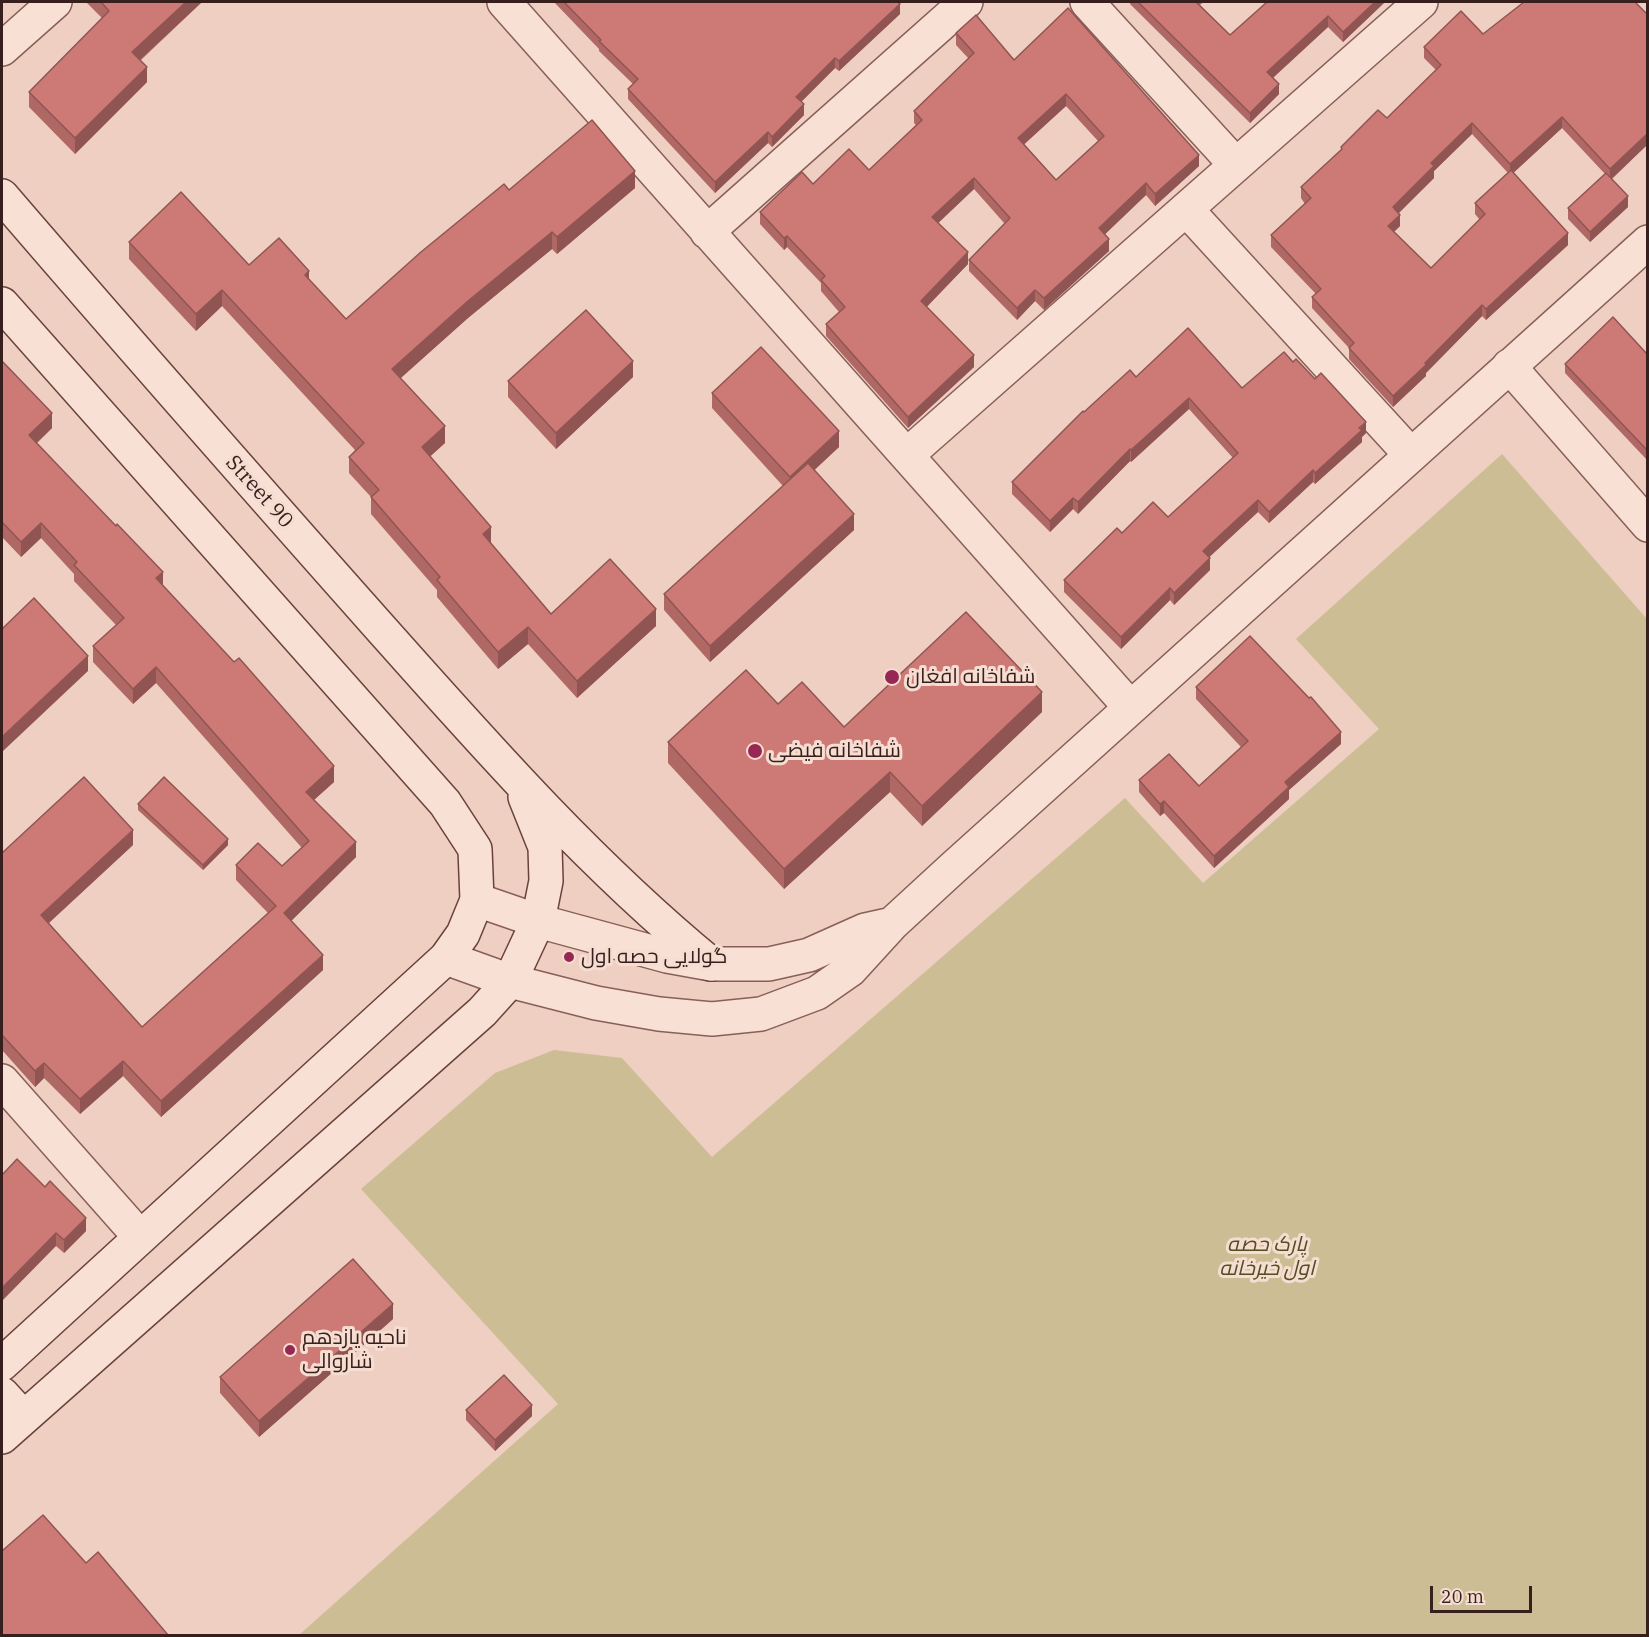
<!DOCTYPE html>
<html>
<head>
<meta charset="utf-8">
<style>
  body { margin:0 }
  #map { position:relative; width:1649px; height:1637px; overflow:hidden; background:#eecfc1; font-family:"IBM Plex Serif",serif }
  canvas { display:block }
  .frame { position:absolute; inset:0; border:3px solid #371f1d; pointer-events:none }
  .scale { position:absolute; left:1430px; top:1586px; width:102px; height:27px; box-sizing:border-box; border:3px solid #371f1d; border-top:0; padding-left:8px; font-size:18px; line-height:21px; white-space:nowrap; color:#371f1d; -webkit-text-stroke:4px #f6ddd1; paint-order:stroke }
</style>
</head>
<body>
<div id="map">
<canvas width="1649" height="1637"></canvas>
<div class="frame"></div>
<div class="scale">20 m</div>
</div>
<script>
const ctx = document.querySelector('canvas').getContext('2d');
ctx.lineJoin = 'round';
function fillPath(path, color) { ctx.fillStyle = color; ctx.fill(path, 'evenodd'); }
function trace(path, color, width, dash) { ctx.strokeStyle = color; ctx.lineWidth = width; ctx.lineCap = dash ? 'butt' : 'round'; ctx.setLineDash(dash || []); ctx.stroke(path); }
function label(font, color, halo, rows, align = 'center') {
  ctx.font = font + ' "IBM Plex Serif",Cairo,serif'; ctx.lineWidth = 6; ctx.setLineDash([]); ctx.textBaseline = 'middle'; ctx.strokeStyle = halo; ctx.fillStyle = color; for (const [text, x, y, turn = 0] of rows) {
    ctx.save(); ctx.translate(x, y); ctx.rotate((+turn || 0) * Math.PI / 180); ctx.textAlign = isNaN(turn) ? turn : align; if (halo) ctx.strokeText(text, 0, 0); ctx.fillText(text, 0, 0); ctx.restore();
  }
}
fillPath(new Path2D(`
  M1502 454 1647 619V1635H299L558 1404 361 1189 495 1073 554 1050 622 1058 712 1157 1125 798 1203 883 1379 729 1296 639Z`), '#ccbd95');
const minor = new Path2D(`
  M504 2 1130 707
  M1087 2 1236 165
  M2 49 55 2
  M1186 209 1411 455
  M707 232 966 2
  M1509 366 1648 525
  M907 455 1421 2
  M2 1081 140 1237`);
const tertiary = new Path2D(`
  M477 900 538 921 667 956 711 964H769L809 955 865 930 892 924
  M446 958 510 981 596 1003 659 1014 712 1019 761 1014 817 993 850 970 892 924 954 867 1648 242`);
const secondary = new Path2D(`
  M2 196C125 339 250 481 376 623 482 742 587 862 711 964
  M2 304 445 803 475 849 477 900 463 934 446 958 2 1364
  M2 1394 23 1417
  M2 1437 482 1012 510 981 538 921 546 881 545 847 525 797`);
trace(minor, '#885f58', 36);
trace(tertiary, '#885f58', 36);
trace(secondary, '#6a413c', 36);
trace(minor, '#f9e0d4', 33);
trace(tertiary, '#f9e0d4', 33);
trace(secondary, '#f9e0d4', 33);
fillPath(new Path2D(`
  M86 2H202L141 60 147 82 75 154 29 107V92L102 18Z
  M554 2H898L900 14 839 71 835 68 801 102 804 115 772 147 768 143 715 193 628 99V89L633 84 599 51V49Z
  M1130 2H1203L1200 5 1230 35 1267 2H1385L1343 42 1328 27 1273 78 1279 94 1250 123 1130 4Z
  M1647 14V145L1612 179 1628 207 1590 242 1568 219V208L1605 174 1562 128 1513 173 1568 245 1486 320 1482 316 1426 373V376L1393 407 1349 359V348L1312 308V297L1316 294 1271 247V235L1305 204 1301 198V187L1341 150V147L1387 118 1436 70 1424 58V47L1483 34ZM1472 134 1508 173 1475 203V214L1480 220 1431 268 1394 232 1400 226 1398 213 1434 178V171Z
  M956 33 1014 60 1199 166 1155 206 1146 195 1105 234 1109 251 1044 310 1035 301 1017 320 969 271V260L1005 224 974 189 938 223 968 264 926 307 974 367 908 428 826 336V324L839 312 821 291V283L787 247 784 250 760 224V212L813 184 869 170 916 125 914 123V111L969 59 956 45ZM1066 106 1098 141 1056 180 1024 144Z
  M635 188 557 254 552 249 468 318 400 378 445 443 430 456 491 544 551 614 656 626 577 698 528 644 498 669 437 597V590L371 514V497L349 473V457L355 450 222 306 196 331 129 259V242L249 265 309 280 346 319 509 190Z
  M1647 354V460L1565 373V364Z
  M2 361 52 428 37 443 334 782 314 800 356 857 291 921 323 970 161 1117 123 1076 80 1114 44 1078 35 1087 2 1050V853L133 845 49 923 142 1027 268 913 236 880V865L282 866 302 848 156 683 133 704 93 662V646L116 625 74 581V574L41 538 21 557 2 537Z
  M1293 362 1366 433 1362 437V442L1315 484 1313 482 1269 523 1258 512 1209 557 1210 570 1174 605 1170 600 1121 649 1064 592V580L1122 533 1168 517 1233 458 1189 409 1131 462 1130 461 1078 514 1073 509 1050 532 1012 494V482L1084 412 1136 377 1242 388Z
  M633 377 556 449 508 397V381Z
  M712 393 839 447 814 470 854 530 710 662 664 610V594L783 486 712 408Z
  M1196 687 1341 744 1289 790V799L1214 868 1164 813 1160 816 1139 792V780L1199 786 1241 747 1196 699Z
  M778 704 844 727 1042 712 922 826 890 792 784 889 668 763V742Z
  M138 804 228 845 203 870 138 810Z
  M2 1175 86 1231 64 1253 56 1246Z
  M393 1319 259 1437 220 1393V1377Z
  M466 1410 532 1416 495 1451 466 1420Z`), '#b06865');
fillPath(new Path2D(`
  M186 2H202L132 67V52Z
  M1375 2H1385L1343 42V32Z
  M900 4V14L839 71V61Z
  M1328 16V27L1267 83V72Z
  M835 58V68L796 107V97Z
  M147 67V82L75 154V138Z
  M1279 84V94L1250 123V113Z
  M1066 94V106L1018 150V138Z
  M804 104V115L772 147V137Z
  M1562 117V128L1510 176V164Z
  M1472 123V134L1434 171V178L1393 219V207L1431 163Z
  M768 132V143L715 193V182Z
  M1647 134V145L1610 180V169Z
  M1199 155V166L1155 206V194Z
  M635 171V188L557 254V237Z
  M974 178V189L932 229V217Z
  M1146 183V195L1099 240V228Z
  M1628 196V207L1590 242V232Z
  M1400 215V226L1388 237V226Z
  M552 232V249L468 318 392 386V369L468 301Z
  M1568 233V245L1486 320V309Z
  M787 236V247L784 250V238Z
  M1109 239V251L1044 310V298Z
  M968 252V264L921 313V301Z
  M309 271V288L305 275Z
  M222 290V306L196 331V314Z
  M1035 290V301L1017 320V308Z
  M1482 305V316L1426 373V376L1393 407V396Z
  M974 355V367L908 428V417Z
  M633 361V377L556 449V433Z
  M1189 398V409L1131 462V450Z
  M52 413V428L29 450V435Z
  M1366 422V433L1362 437V442L1315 484V473Z
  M445 426V443L422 464V447Z
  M839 431V447L790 493V477Z
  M1130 449V461L1078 514V502Z
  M1313 470V482L1269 523V512Z
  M1073 498V509L1050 532V521Z
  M1258 500V512L1203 563V551Z
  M854 514V530L710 662V646Z
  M41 523V538L21 557V542Z
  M491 527V544L483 534Z
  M1210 558V570L1174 605V593Z
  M163 572V587L156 578Z
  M1170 588V600L1121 649V637Z
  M656 609V626L577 698V681Z
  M528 627V644L498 669V652Z
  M88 656V671L2 752V737Z
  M156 667V683L133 704V689Z
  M1042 692V712L922 826V806Z
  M1341 732V744L1289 790V799L1214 868V856L1285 782Z
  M334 766V782L306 807V792Z
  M890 772V792L784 889V869Z
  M1164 801V813L1160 816V804Z
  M133 830V845L41 930V915Z
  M228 839V845L203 870V865Z
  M356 842V857L284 928V913Z
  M323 955V970L161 1117V1101Z
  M123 1061V1076L80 1114V1099Z
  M44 1063V1078L35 1087V1071Z
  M86 1218V1231L64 1253V1240Z
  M56 1233V1246L2 1301V1288Z
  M393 1304V1319L259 1437V1421Z
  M532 1405V1416L495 1451V1440Z`), '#905553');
const building = new Path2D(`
  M101 2H186L132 52 147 67 75 138 29 92 109 11Z
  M564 2H898L900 4 839 61 835 58 796 97 804 104 772 137 768 132 715 182 628 89 638 79 599 41 601 40Z
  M1138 2H1196L1230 35 1267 2H1375L1343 32 1328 16 1267 72 1279 84 1250 113Z
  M1524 2H1635L1647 14V134L1610 169 1562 117 1510 164 1472 123 1431 163 1434 166 1393 207 1400 215 1388 226 1431 268 1485 214 1475 203 1511 170 1568 233 1486 309 1482 305 1425 363 1426 365 1393 396 1349 348 1354 343 1312 297 1321 289 1271 235 1311 198 1301 187 1342 149 1341 147 1378 110 1387 118 1441 65 1424 47 1461 11 1483 34Z
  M1068 8 1199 155 1155 194 1146 183 1099 228 1109 239 1044 298 1035 290 1017 308 969 260 1010 218 974 178 932 217 968 252 921 301 974 355 908 417 826 324 845 307 821 280 825 276 787 236 784 238 760 212 802 172 813 184 849 149 869 170 922 120 914 111 974 53 956 33 976 15 1014 60ZM1066 94 1104 136 1056 180 1018 138Z
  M592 120 635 171 557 237 552 232 468 301 392 369 445 426 422 447 491 527 483 534 551 614 610 559 656 609 577 681 528 627 498 652 437 580 440 577 371 497 379 490 349 457 364 443 222 290 196 314 129 242 181 192 249 265 279 238 309 271 305 275 346 319 421 252 504 184 509 190Z
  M1606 173 1628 196 1590 232 1568 208Z
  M586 310 633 361 556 433 508 381Z
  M1613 317 1647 354V450L1565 364Z
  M1188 328 1242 388 1284 352 1293 362 1296 359 1315 379 1321 373 1366 422 1359 428 1362 430 1315 473 1313 470 1269 512 1258 500 1203 551 1210 558 1174 593 1170 588 1121 637 1064 580 1117 528 1122 533 1153 502 1168 517 1238 453 1189 398 1131 450 1130 449 1078 502 1073 498 1050 521 1012 482 1083 411 1084 412 1130 370 1136 377Z
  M761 347 839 431 790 477 712 393Z
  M2 361 52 413 29 435 116 526 117 524 163 572 156 578 234 662 239 658 334 766 306 792 356 842 284 913 323 955 161 1101 123 1061 80 1099 44 1063 35 1071 2 1035V853L84 777 133 830 41 915 142 1027 276 906 236 865 258 843 282 866 309 841 156 667 133 689 93 646 124 618 74 565 77 562 41 523 21 542 2 522Z
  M808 463 854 514 710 646 664 594Z
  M34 598 88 656 2 737V629Z
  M966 612 1042 692 922 806 890 772 784 869 668 742 746 670 778 704 802 682 844 727Z
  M1250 636 1309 698 1311 697 1341 732 1285 782 1289 787 1214 856 1164 801 1160 804 1139 780 1169 754 1199 786 1248 741 1196 687Z
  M164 777 228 839 203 865 138 804Z
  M17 1159 45 1187 50 1181 86 1218 64 1240 56 1233 2 1288V1175Z
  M353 1259 393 1304 259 1421 220 1377Z
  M504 1375 532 1405 495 1440 466 1410Z
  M43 1515 86 1563 98 1552 168 1635H2V1551Z`);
fillPath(building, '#cd7976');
trace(building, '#905553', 1.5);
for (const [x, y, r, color] of [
  [892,677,8,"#972854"],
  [755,751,8,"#972854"],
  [569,957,6,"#972854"],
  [290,1350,6,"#972854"]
]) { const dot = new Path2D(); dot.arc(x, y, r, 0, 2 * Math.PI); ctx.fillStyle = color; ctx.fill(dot); trace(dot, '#f6ddd1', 2); }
label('21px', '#371f1d', '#f6ddd1', [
  ["Street 90",259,492,48]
]);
label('21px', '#371f1d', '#f6ddd1', [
  ["شفاخانه افغان",906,677],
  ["شفاخانه فیضی",768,751],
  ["گولایی حصه اول",581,957],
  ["ناحیه یازدهم",302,1338],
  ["شاروالی",302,1362]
], 'left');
label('italic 21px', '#544d23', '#f6ddd1', [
  ["پارک حصه",1267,1245],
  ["اول خیرخانه",1267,1269]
]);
</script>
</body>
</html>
